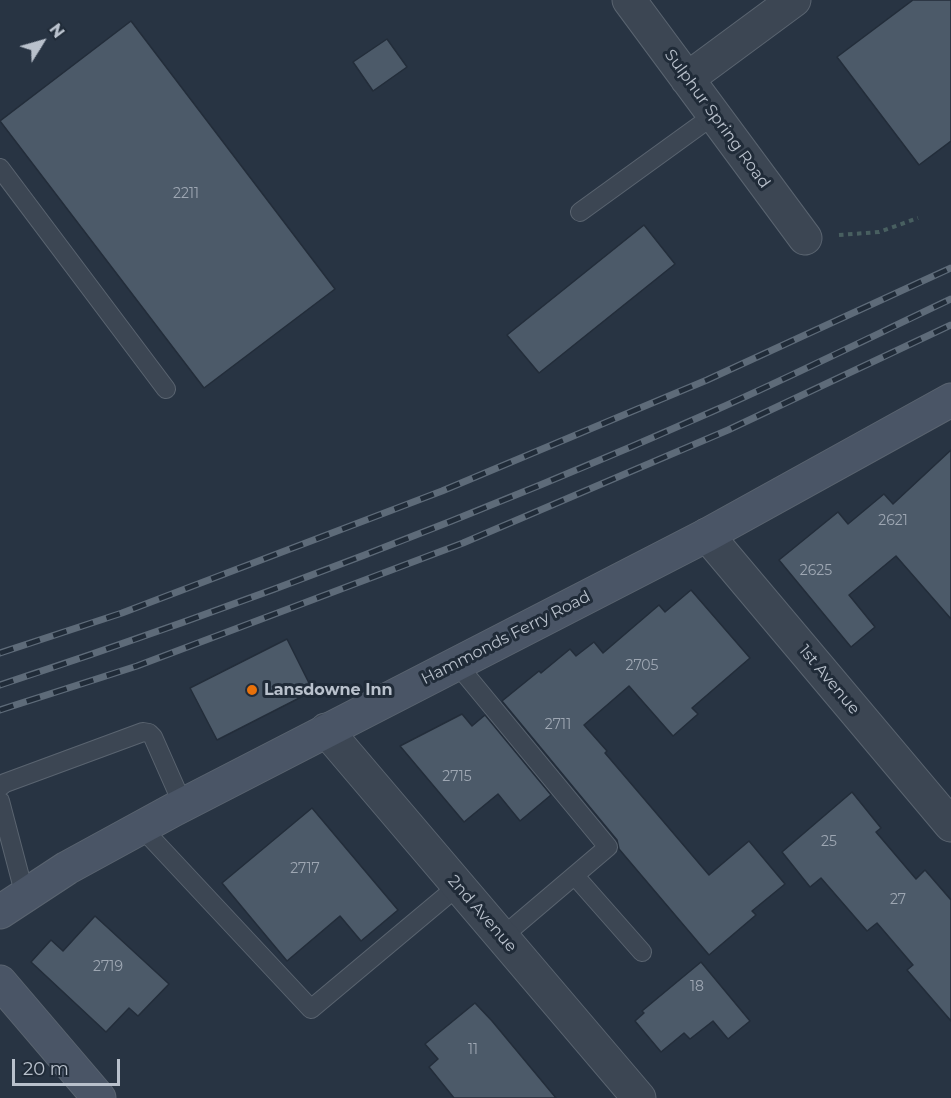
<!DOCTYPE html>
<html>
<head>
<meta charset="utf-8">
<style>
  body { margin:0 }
  #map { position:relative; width:951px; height:1098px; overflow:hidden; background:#283443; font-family:Montserrat,sans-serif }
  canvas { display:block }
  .north { position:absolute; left:12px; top:12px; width:60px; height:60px; -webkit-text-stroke:4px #202b38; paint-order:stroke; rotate:53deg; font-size:16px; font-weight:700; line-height:24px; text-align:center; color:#b9c1cc }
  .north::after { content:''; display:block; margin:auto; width:21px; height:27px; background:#b9c1cc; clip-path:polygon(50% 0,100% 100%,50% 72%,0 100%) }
  .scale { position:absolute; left:12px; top:1059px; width:108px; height:27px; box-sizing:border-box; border:3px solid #b9c1cc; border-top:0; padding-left:8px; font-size:18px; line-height:21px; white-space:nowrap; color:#b9c1cc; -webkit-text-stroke:4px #202b38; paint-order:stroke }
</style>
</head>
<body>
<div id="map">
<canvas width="951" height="1098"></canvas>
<div class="north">N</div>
<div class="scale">20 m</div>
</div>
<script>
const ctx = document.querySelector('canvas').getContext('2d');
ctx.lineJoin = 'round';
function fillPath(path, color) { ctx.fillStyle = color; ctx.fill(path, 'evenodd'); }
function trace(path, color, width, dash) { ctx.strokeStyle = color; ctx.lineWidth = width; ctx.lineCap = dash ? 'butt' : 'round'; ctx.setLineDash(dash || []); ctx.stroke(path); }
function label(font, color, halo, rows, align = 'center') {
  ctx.font = font + ' Montserrat,sans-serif'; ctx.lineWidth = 6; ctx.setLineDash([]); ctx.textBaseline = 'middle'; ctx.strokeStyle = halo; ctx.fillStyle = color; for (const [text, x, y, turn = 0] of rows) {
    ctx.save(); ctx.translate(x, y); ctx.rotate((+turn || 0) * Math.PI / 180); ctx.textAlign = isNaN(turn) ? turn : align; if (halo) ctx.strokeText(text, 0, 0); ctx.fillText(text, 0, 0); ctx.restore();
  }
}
const building = new Path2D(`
  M913 0H951V141L919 165 837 57Z
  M131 21 335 289 204 388 0 121Z
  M387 39 407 67 373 91 353 62Z
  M644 225 675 264 539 373 507 335Z
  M951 450V619L896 556 849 595 875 627 851 647 779 560 838 512 848 524 884 494 893 504Z
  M691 590 750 658 692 708 698 714 673 736 629 686 584 725 607 751 605 753 709 875 749 841 785 884 752 911 756 915 709 955 619 849 617 840 502 701 539 671 541 673 570 649 576 656 594 642 603 653 659 605 665 612Z
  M287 639 313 691 217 740 190 688Z
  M462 714 472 726 485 715 551 795 520 821 498 794 464 822 400 746Z
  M852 792 881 828 876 832 916 879 925 870 951 900V1021L907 970 913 965 877 923 867 931 821 878 810 887 782 852Z
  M312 808 398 910 361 941 340 916 287 961 222 883Z
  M95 916 169 984 138 1016 129 1008 106 1032 31 962 51 940 63 951Z
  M701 962 750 1021 728 1039 713 1021 690 1039 684 1033 661 1052 635 1021 644 1013 642 1011Z
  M475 1003 492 1021 556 1098H454L429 1067 438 1059 425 1044Z`);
fillPath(building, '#4c5a69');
trace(building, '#232d3a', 1.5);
const lane = new Path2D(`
  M0 168 166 389
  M580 212 714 115
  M456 663 608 847 502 937
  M0 787 5 783 143 732 149 733 153 737 183 805
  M0 801 25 896
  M141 827 311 1009 458 886
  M575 876 642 952`);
const street = new Path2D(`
  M629 0 805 238
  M687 79 794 0
  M707 535 951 825
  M326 730 639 1098`);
const secondary = new Path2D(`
  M0 912 67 868 175 809 707 535 951 400
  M0 982 99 1098`);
trace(lane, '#5a6470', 20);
trace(street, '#5a6470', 35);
trace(secondary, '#5a6470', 35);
trace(new Path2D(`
  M839 235 879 232 918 218`), '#485f60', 4, [4.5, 4.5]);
trace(lane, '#3c4653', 18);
trace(street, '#3c4653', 33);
trace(secondary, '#4a5566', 33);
const rail = new Path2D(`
  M0 653 122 613 442 491 707 380 951 268
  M0 685C243 605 483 513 718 409 796 374 873 336 951 299
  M0 710 137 666 463 543 728 430 951 325`);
trace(rail, '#5e6b79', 7);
trace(rail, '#202b38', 4.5, [14]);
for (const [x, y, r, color] of [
  [252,690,6,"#e8710a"]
]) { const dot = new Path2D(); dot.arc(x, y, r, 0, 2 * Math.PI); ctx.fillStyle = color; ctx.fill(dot); trace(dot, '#202b38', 2); }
label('14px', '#9ea7b3', null, [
  ["2211",186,194],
  ["2621",893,521],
  ["2625",816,571],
  ["2705",642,666],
  ["2711",558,725],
  ["2715",457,777],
  ["25",829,842],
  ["2717",305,869],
  ["27",898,900],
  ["2719",108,967],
  ["18",697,987],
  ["11",473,1050]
]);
label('16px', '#b9c1cc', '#202b38', [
  ["Sulphur Spring Road",717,119,54],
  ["Hammonds Ferry Road",506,638,-27],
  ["1st Avenue",829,680,50],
  ["2nd Avenue",482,914,49]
]);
label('bold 16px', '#b9c1cc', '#202b38', [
  ["Lansdowne Inn",264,690]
], 'left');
</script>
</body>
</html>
